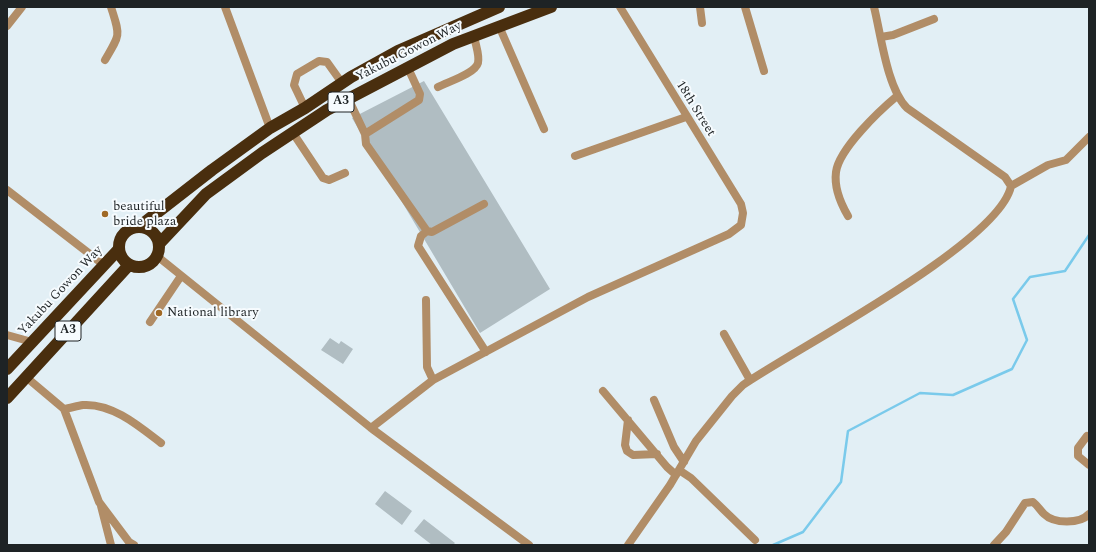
<!DOCTYPE html>
<html>
<head>
<meta charset="utf-8">
<style>
  body { margin:0 }
  #map { position:relative; width:1096px; height:552px; overflow:hidden; background:#e2eff5; font-family:Spectral,serif }
  canvas { display:block }
  .frame { position:absolute; inset:0; border:8px solid #1e2325; pointer-events:none }
</style>
</head>
<body>
<div id="map">
<canvas width="1096" height="552"></canvas>
<div class="frame"></div>
</div>
<script>
const ctx = document.querySelector('canvas').getContext('2d');
ctx.lineJoin = 'round';
function trace(path, color, width, dash) { ctx.strokeStyle = color; ctx.lineWidth = width; ctx.lineCap = dash ? 'butt' : 'round'; ctx.setLineDash(dash || []); ctx.stroke(path); }
function fillPath(path, color) { ctx.fillStyle = color; ctx.fill(path, 'evenodd'); }
function label(font, color, halo, rows, align = 'center') {
  ctx.font = font + ' Spectral,serif'; ctx.lineWidth = 4; ctx.setLineDash([]); ctx.textBaseline = 'middle'; ctx.strokeStyle = halo; ctx.fillStyle = color; for (const [text, x, y, turn = 0] of rows) {
    ctx.save(); ctx.translate(x, y); ctx.rotate((+turn || 0) * Math.PI / 180); ctx.textAlign = isNaN(turn) ? turn : align; if (halo) ctx.strokeText(text, 0, 0); ctx.fillText(text, 0, 0); ctx.restore();
  }
}
trace(new Path2D(`
  M773 545 803 532 841 482 848 431 920 393 953 395 1012 369 1027 340 1013 299 1030 277 1065 271 1089 235`), '#7acaeb', 2.5);
fillPath(new Path2D(`
  M424 81 550 289 480 333 352 118Z
  M330 338 339 344 341 341 353 349 343 364 321 350Z
  M385 491 412 511 402 525 375 504Z
  M424 519 455 543 453 545H432L414 531Z`), '#b0bdc2');
trace(new Path2D(`
  M225 7 270 128
  M700 7 702 23
  M745 7 764 71
  M7 26 22 7
  M499 26 544 129
  M881 37 893 35 934 19
  M105 60C121 33 120 36 111 7
  M438 87C447 82 475 74 478 63 480 55 475 44 474 35
  M348 98 365 134 366 144 427 231 432 232 484 204
  M305 108 294 85 297 74 319 61 327 62 342 83
  M293 133 323 178 329 180 345 173
  M365 134 419 100 420 94 408 68
  M575 156 686 117
  M1011 186 1048 165 1066 160 1089 137
  M7 190 104 265
  M848 216C841 204 834 187 836 172 839 149 879 111 897 96
  M427 231 421 236 418 246 486 352
  M157 256 371 428 529 545
  M426 300 427 367 433 380
  M150 322 181 276
  M724 334 750 380
  M7 335 32 342
  M26 377 64 409 99 502 129 542 134 545
  M603 391 667 467 676 475
  M654 400 674 447 684 462
  M64 409C70 408 77 406 83 405 112 403 139 426 161 443
  M628 420 625 445 627 451 633 455 657 454
  M371 428 433 380 588 297 729 234 741 225 743 213 741 204 620 7
  M1087 436 1078 448V456L1089 465
  M679 470 691 478 755 540
  M101 506 111 545
  M628 545 670 485 696 441 732 396 743 385C795 349 1000 243 1011 186L1005 177 907 108C887 88 881 35 874 7
  M994 545 1006 532 1025 503 1033 502C1038 506 1040 510 1044 514 1054 524 1080 524 1089 514`), '#b18d67', 8);
trace(new Path2D(`
  M140 226 212 170 270 128 305 108 351 77 398 51 499 7
  M119 247a20 20 0 1 1 40 0a20 20 0 1 1-40 0Z
  M159 244 206 194 262 153 327 110 453 44 551 7
  M7 369 118 250
  M7 398 129 265`), '#492e0e', 12);
for (const [x, y, r, color] of [
  [105,214,4,"#a06925"],
  [159,313,4,"#a06925"]
]) { const dot = new Path2D(); dot.arc(x, y, r, 0, 2 * Math.PI); ctx.fillStyle = color; ctx.fill(dot); trace(dot, '#f6fbfe', 1.5); }
for (const [x, y, w] of [
  [341,102,26],
  [68,331,26]
]) { const box = new Path2D(); box.roundRect(x - w / 2, y - 10, w, 20, 3); ctx.fillStyle = '#f6fbfe'; ctx.fill(box); trace(box, '#1e2325', 1); }
label('bold 12px', '#1e2325', null, [
  ["A3",341,102],
  ["A3",68,331]
]);
label('13px', '#1e2325', '#f6fbfe', [
  ["Yakubu Gowon Way",409,52,-27],
  ["18th Street",695,109,58],
  ["Yakubu Gowon Way",61,291,-47]
]);
label('13px', '#1e2325', '#f6fbfe', [
  ["beautiful",113,207],
  ["bride plaza",113,222],
  ["National library",167,313]
], 'left');
</script>
</body>
</html>
